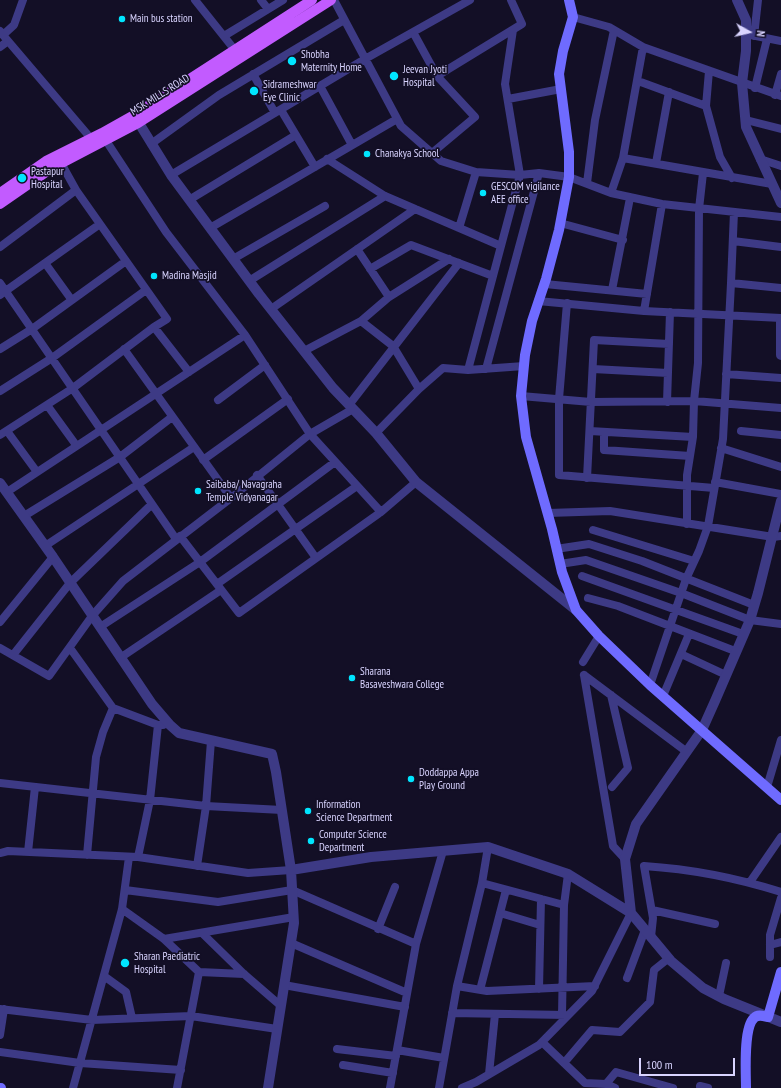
<!DOCTYPE html>
<html>
<head>
<meta charset="utf-8">
<style>
  body { margin:0 }
  #map { position:relative; width:781px; height:1088px; overflow:hidden; background:#130f26; font-family:"PT Sans Narrow",sans-serif }
  canvas { display:block }
  .north { position:absolute; left:729px; top:12px; width:40px; height:40px; -webkit-text-stroke:3px #130f26; paint-order:stroke; rotate:98deg; font-size:11px; font-weight:700; line-height:16px; text-align:center; color:#d9d4ff }
  .north::after { content:''; display:block; margin:auto; width:14px; height:18px; background:#d9d4ff; clip-path:polygon(50% 0,100% 100%,50% 72%,0 100%) }
  .scale { position:absolute; left:639px; top:1058px; width:96px; height:18px; box-sizing:border-box; border:2px solid #d9d4ff; border-top:0; padding-left:5px; font-size:12px; line-height:14px; white-space:nowrap; color:#d9d4ff; -webkit-text-stroke:3px #130f26; paint-order:stroke }
</style>
</head>
<body>
<div id="map">
<canvas width="781" height="1088"></canvas>
<div class="north">N</div>
<div class="scale">100 m</div>
</div>
<script>
const ctx = document.querySelector('canvas').getContext('2d');
ctx.lineJoin = 'round';
function trace(path, color, width, dash) { ctx.strokeStyle = color; ctx.lineWidth = width; ctx.lineCap = dash ? 'butt' : 'round'; ctx.setLineDash(dash || []); ctx.stroke(path); }
function label(font, color, halo, rows, align = 'center') {
  ctx.font = font + ' "PT Sans Narrow",sans-serif'; ctx.lineWidth = 3.5; ctx.setLineDash([]); ctx.textBaseline = 'middle'; ctx.strokeStyle = halo; ctx.fillStyle = color; for (const [text, x, y, turn = 0] of rows) {
    ctx.save(); ctx.translate(x, y); ctx.rotate((+turn || 0) * Math.PI / 180); ctx.textAlign = isNaN(turn) ? turn : align; if (halo) ctx.strokeText(text, 0, 0); ctx.fillText(text, 0, 0); ctx.restore();
  }
}
trace(new Path2D(`
  M195 0 238 54
  M261 0 268 9
  M334 0 401 126 441 161 476 172 520 175 539 173 569 177 611 193 662 204 781 217
  M573 17 609 27 643 47 781 96
  M0 31 3 35 14 25 23 0
  M413 32 437 76 475 117 432 153
  M746 34 781 41
  M3 35 94 142
  M224 36 283 0
  M754 36 758 0
  M0 47 8 41
  M253 74 275 113
  M437 76 522 24 511 0
  M638 81 706 106 709 71
  M320 86 352 145
  M755 88 767 39
  M775 95 781 74
  M508 99 561 89
  M706 106 720 157 732 178
  M281 110 315 167
  M746 120 781 129
  M103 136 166 232 245 335 310 434 381 512
  M151 144 219 95 344 20
  M623 158 772 184
  M327 159 385 196 501 246 520 175 505 84 513 30
  M760 159 781 166
  M61 163 76 190 167 319 154 327
  M656 163 669 92
  M171 175 365 59 470 0
  M587 183 595 120 614 30
  M611 193 623 158 643 47
  M189 200 296 135
  M734 212 731 283 781 288
  M560 223 623 240
  M210 228 397 119
  M459 228 476 172
  M733 241 781 247
  M0 247 76 190
  M357 249 389 297
  M233 259 325 206
  M45 263 71 299
  M370 269 411 245 493 276
  M249 281 385 196
  M0 283 176 539
  M545 284 647 294
  M612 290 630 198
  M0 295 100 224
  M538 301 644 311 781 318
  M567 303 559 399V475L714 488
  M271 309 415 209
  M644 311 662 204
  M361 321 393 346 419 389
  M0 349 32 329 126 261
  M124 349 231 498
  M304 351 361 321 389 297 449 259
  M486 369 539 173
  M593 369 668 373
  M468 370 524 366
  M726 374 781 378
  M0 391 52 358 146 290
  M521 396 591 402 694 401 781 408
  M218 400 265 365
  M667 402 670 312
  M47 405 76 445
  M349 405 459 263
  M7 431 37 472
  M590 431 693 437
  M741 431 781 435
  M604 432V450L690 456
  M376 433 419 389 443 368 468 370 501 246
  M0 435 73 388 154 327 189 372
  M721 448 781 467
  M203 460 288 399
  M257 475 316 558
  M587 478 594 340 669 344
  M715 482 781 494
  M7 492 245 335
  M548 513 610 511 773 537 781 536
  M24 516 120 457 172 417
  M687 524V475L693 437 694 401 698 363 699 209 703 173
  M593 530 694 561
  M180 536 239 613 381 512 416 482
  M45 546 194 447
  M556 549 589 544 642 561 754 605
  M560 564 586 560 681 593 750 620 781 624
  M582 576 743 634
  M217 584 357 486
  M588 598 618 606 735 651
  M0 622 53 557
  M100 627 200 562 335 462
  M0 648 49 676 92 616 123 581 231 498 310 434 353 409
  M70 648 113 708 158 725H163
  M681 654 726 675
  M13 655 70 583 152 504
  M120 658 221 590
  M583 662 599 636
  M584 675 613 846 625 859
  M584 675 687 752
  M650 685 686 579 699 551 708 526 723 439 731 283
  M611 695 628 768 612 787
  M663 696 689 634
  M0 783 206 806 282 810
  M767 787 781 740
  M28 852 35 787
  M0 853 8 851 138 857 248 873 291 870
  M87 855 96 757 103 732 113 708
  M138 857 150 800 158 725
  M197 866 206 806 211 741
  M750 882 781 837
  M482 883 564 905
  M125 890 218 902 292 890 416 944 390 1088
  M122 909 164 939
  M652 910 715 924
  M500 913 540 925
  M378 929 395 887
  M203 934 244 974 281 1006
  M651 937 653 918 644 866C690 869 737 878 781 892
  M291 943 407 993
  M416 944 443 851
  M770 945 781 942
  M770 957V935L781 898
  M199 972 244 974
  M104 976 126 992 132 1018
  M627 978 645 930
  M284 985 405 1007
  M457 986 487 991 595 986
  M539 989 541 899
  M480 990 506 890
  M719 996 726 963
  M0 1009 92 1020 191 1016 277 1029
  M452 1013 566 1015
  M562 1015 564 905 568 874
  M0 1035 4 1009
  M542 1042 585 1083 606 1084 616 1072 673 1088
  M337 1049 396 1056
  M397 1050 444 1058
  M0 1052 80 1063 181 1070
  M564 1063 592 1030 620 1032 650 1002 654 970 669 958
  M343 1065 393 1073
  M489 1074 495 1014
  M606 1084 615 1088
  M700 1086 708 1088
  M73 1088 122 909 129 857
  M177 1088 199 972 164 939 294 917
  M439 1088 457 986 482 883 488 847
  M462 1088 476 1082 539 1045 592 991 631 913`), '#3d3a85', 8);
trace(new Path2D(`
  M737 0 746 20V51L742 83 746 127 781 203
  M134 115 171 175 259 294 333 388 376 433 416 482 576 610
  M781 322V355
  M0 483 53 557 152 704 170 725 179 733 272 754 276 772 291 870 294 923 268 1088
  M291 870 371 857 488 847 568 874 631 913 671 961 703 988 724 999 781 1022
  M631 913 625 859 636 824 702 730 715 701 750 620 758 593 781 501`), '#3d3a85', 10);
trace(new Path2D(`
  M569 0 573 17 563 51 559 74 569 152V177L559 230 546 279 532 321 525 355 521 396 526 437 552 529 562 572 576 610 599 636 650 685 781 800
  M0 1088H1
  M746 1088C746 1073 743 1028 754 1018 758 1014 763 1016 768 1017L781 972`), '#6f6bff', 10);
trace(new Path2D(`
  M0 193 46 161 102 133 134 115 312 0
  M0 204 52 168 138 123 331 0`), '#c25bff', 10);
for (const [x, y, r, color] of [
  [122,19,4,"#00e5ff"],
  [292,61,5,"#00e5ff"],
  [394,76,5,"#00e5ff"],
  [254,91,5,"#00e5ff"],
  [367,154,4,"#00e5ff"],
  [22,178,5,"#00e5ff"],
  [483,193,4,"#00e5ff"],
  [154,276,4,"#00e5ff"],
  [198,491,4,"#00e5ff"],
  [352,678,4,"#00e5ff"],
  [411,779,4,"#00e5ff"],
  [308,811,4,"#00e5ff"],
  [311,841,4,"#00e5ff"],
  [125,963,5,"#00e5ff"]
]) { const dot = new Path2D(); dot.arc(x, y, r, 0, 2 * Math.PI); ctx.fillStyle = color; ctx.fill(dot); trace(dot, '#130f26', 1.5); }
label('11px', '#d9d4ff', '#130f26', [
  ["Main bus station",130,19],
  ["Shobha",301,55],
  ["Maternity Home",301,68],
  ["Jeevan Jyoti",403,70],
  ["Hospital",403,83],
  ["Sidrameshwar",263,85],
  ["Eye Clinic",263,98],
  ["Chanakya School",375,154],
  ["Pastapur",31,172],
  ["Hospital",31,185],
  ["GESCOM vigilance",491,187],
  ["AEE office",491,200],
  ["Madina Masjid",162,276],
  ["Saibaba/ Navagraha",206,485],
  ["Temple Vidyanagar",206,498],
  ["Sharana",360,672],
  ["Basaveshwara College",360,685],
  ["Doddappa Appa",419,773],
  ["Play Ground",419,786],
  ["Information",316,805],
  ["Science Department",316,818],
  ["Computer Science",319,835],
  ["Department",319,848],
  ["Sharan Paediatric",134,957],
  ["Hospital",134,970]
], 'left');
label('11px', '#d9d4ff', '#130f26', [
  ["MSK MILLS ROAD",160,95,-32]
]);
</script>
</body>
</html>
